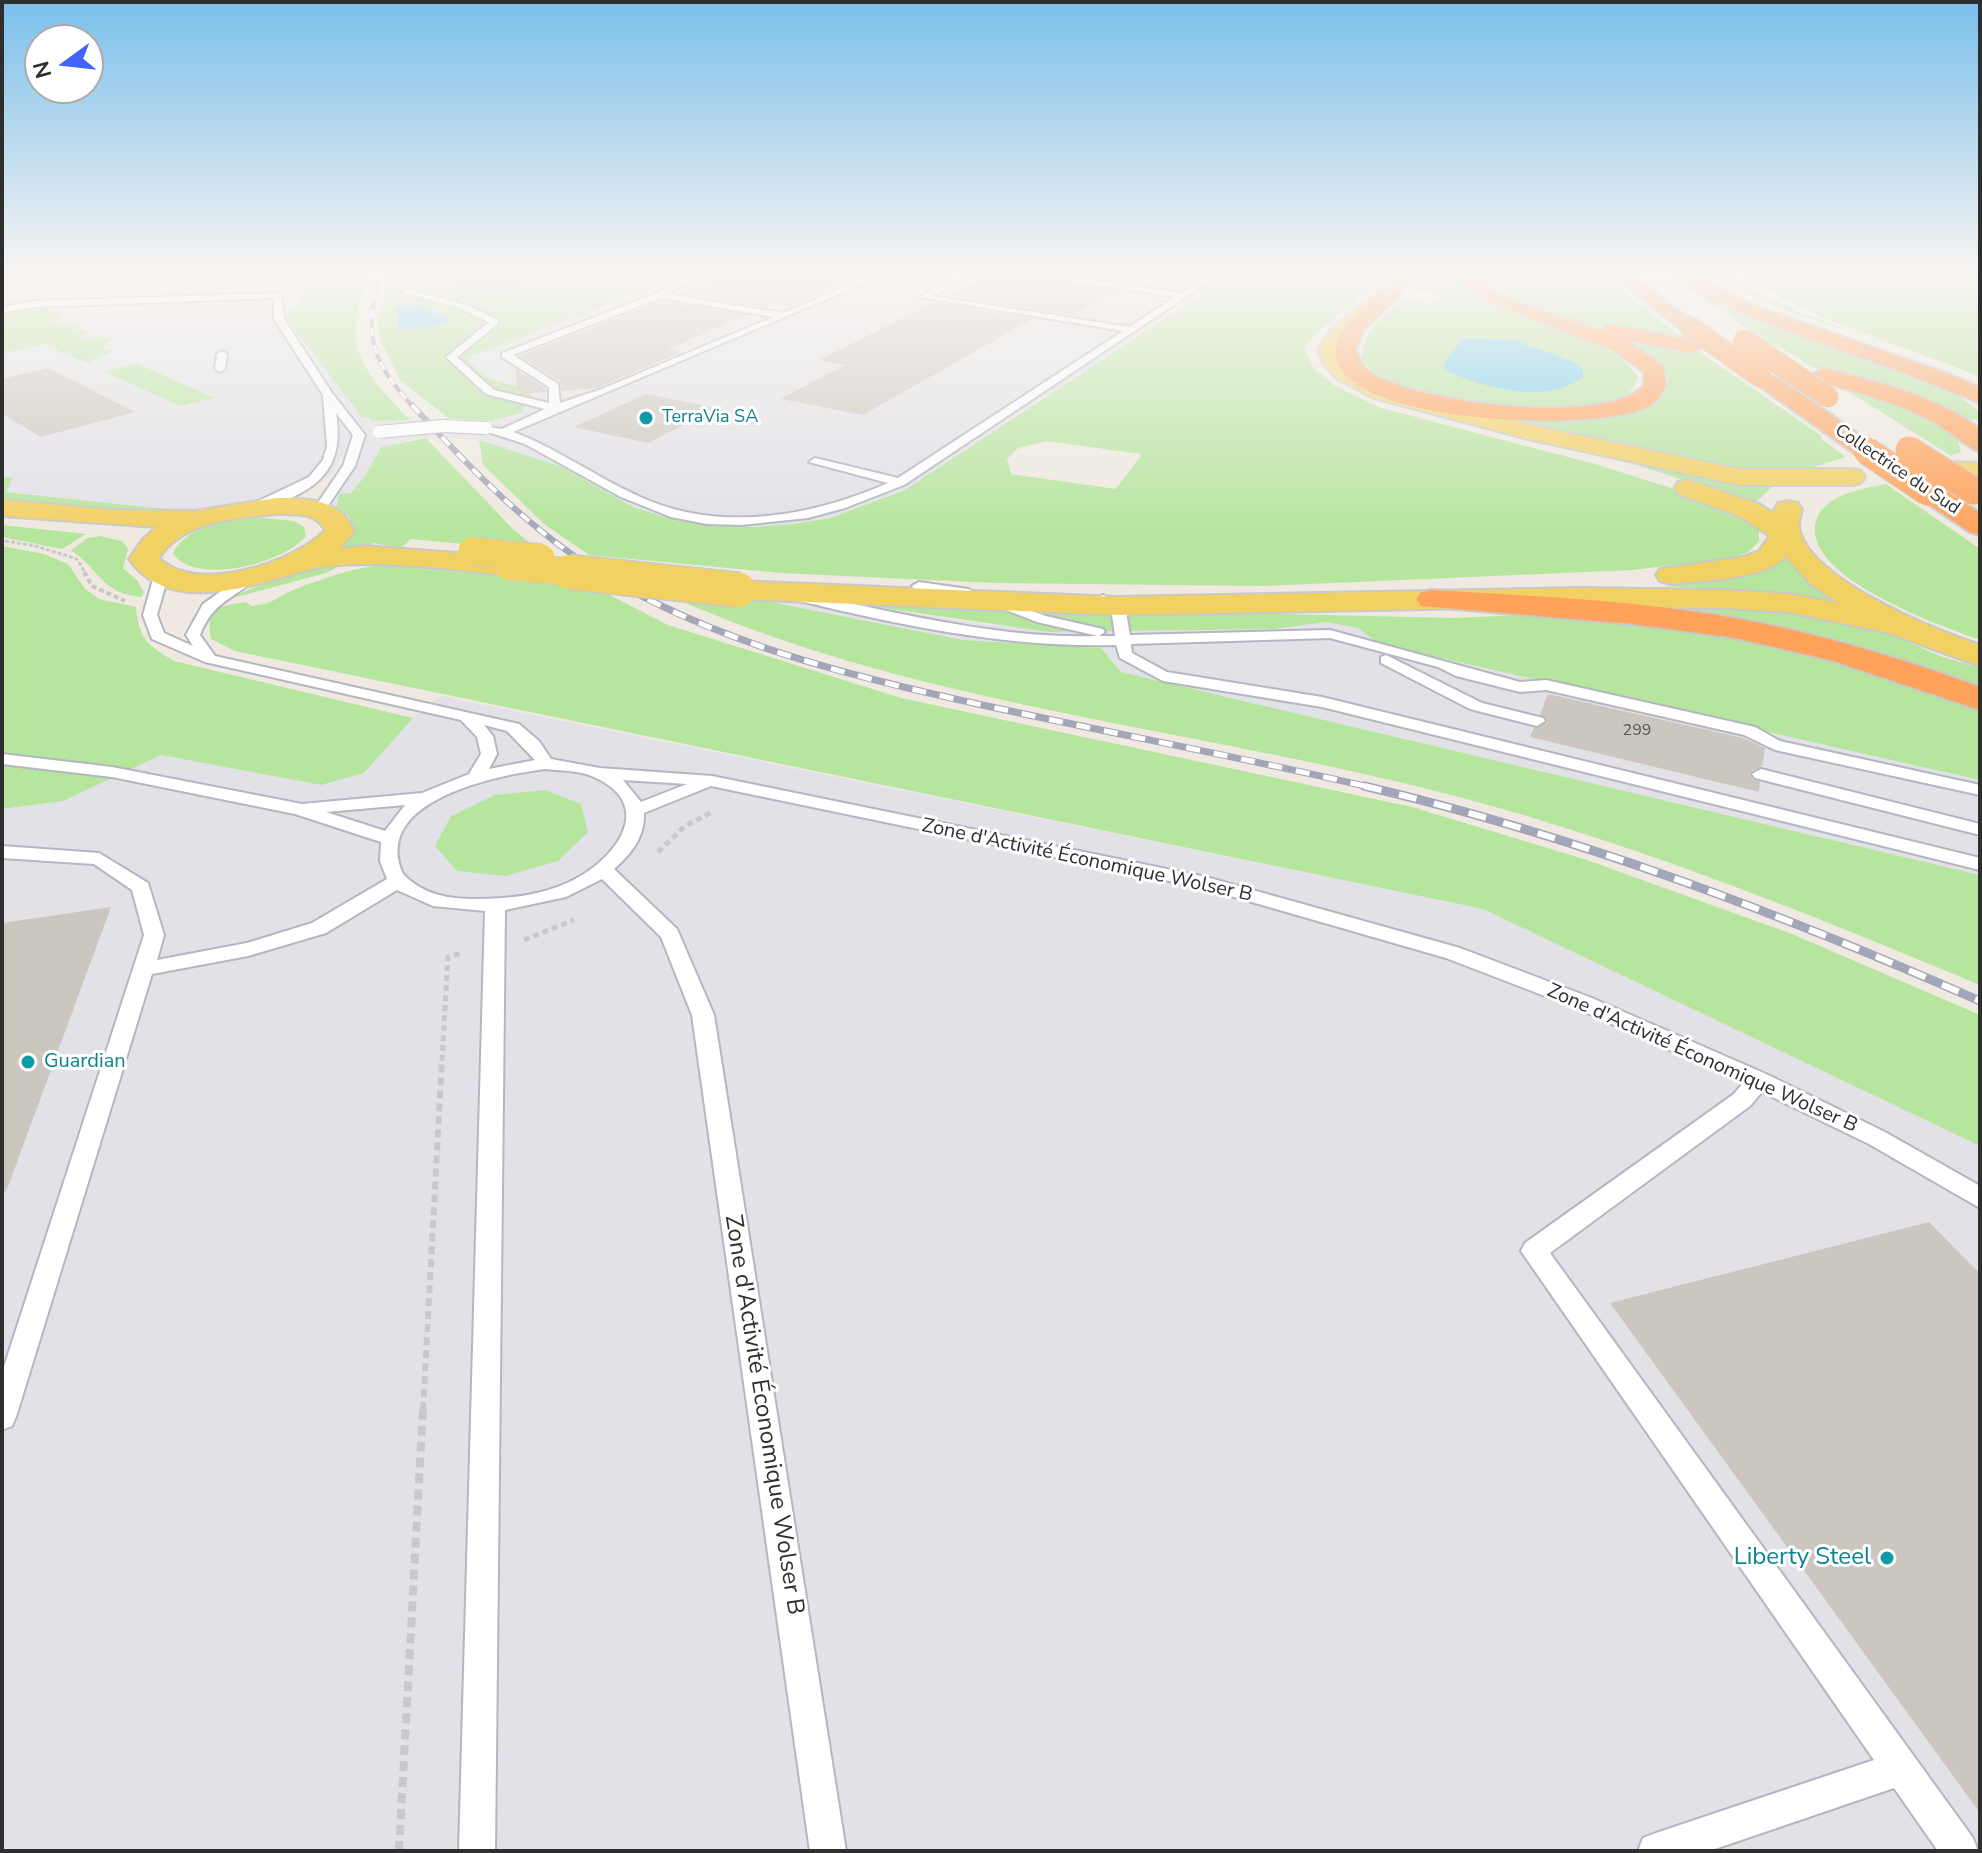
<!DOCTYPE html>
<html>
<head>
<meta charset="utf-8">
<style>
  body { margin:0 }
  #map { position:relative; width:1982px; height:1853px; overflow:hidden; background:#efe9e1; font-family:"Nunito Sans",sans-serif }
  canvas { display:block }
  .frame { position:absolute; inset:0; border:4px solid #2e2e2e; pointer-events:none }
  .north { position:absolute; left:24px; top:24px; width:80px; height:80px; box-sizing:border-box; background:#fff; border:2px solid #ababab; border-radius:50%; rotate:255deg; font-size:22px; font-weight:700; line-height:32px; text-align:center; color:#2e2e2e }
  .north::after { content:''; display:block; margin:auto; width:28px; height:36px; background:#4264fb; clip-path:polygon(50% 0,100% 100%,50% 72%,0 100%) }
</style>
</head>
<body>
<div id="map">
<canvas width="1982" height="1853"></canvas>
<div class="frame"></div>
<div class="north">N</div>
</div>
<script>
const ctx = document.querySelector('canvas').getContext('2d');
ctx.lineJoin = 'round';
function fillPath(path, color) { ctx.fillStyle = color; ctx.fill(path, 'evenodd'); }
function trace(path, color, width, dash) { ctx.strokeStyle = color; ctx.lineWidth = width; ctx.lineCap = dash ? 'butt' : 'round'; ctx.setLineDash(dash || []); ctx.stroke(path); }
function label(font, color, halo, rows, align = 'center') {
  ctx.font = font + ' "Nunito Sans",sans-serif'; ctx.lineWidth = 6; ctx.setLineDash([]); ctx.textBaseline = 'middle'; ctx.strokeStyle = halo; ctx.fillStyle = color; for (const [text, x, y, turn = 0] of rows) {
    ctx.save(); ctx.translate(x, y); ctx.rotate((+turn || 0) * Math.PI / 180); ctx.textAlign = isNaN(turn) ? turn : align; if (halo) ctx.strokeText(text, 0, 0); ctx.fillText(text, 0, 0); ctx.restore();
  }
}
fillPath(new Path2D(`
  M2 274H312L299 306 285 315 372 421 448 418 491 421 521 413 526 389 489 379 464 358 640 292 671 274H1233L905 490 830 518 794 524 752 527 669 518 633 507 560 466 479 440 454 438H419L381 447 365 476 350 493 339 494 336 508 316 502 339 473 344 452 333 473 313 489 289 499 250 501 194 512 5 491 12 477 2 478Z
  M760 600 856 604 988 625 1103 630 1274 629 1326 622 1358 628 1379 644 1980 780V875L1121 672 1101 648 963 640Z
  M441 696 1483 909 1980 1146V1851H2V809L63 801 161 755 321 785 364 773 402 726Z`), '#e3e1e8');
fillPath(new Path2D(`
  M312 274H369C340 345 361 370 410 420L372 421 369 417 363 418 284 316 299 305Z
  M391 274H470L468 282 455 285 471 284 460 288 498 293 531 274H671L641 292 465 358 489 379 535 391 526 400 521 413 491 421 448 418 400 380 380 339 378 320Z
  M1233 274H1389L1316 333 1304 348 1313 367 1335 386 1381 408 1595 464 1715 502 1752 521 1759 531V541L1750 551 1733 558 1632 570 1264 586 995 583 781 573 589 555 544 524 483 465 479 440 560 466 633 507 669 518 752 527 794 524 830 518 905 490ZM1047 441 1140 454 1141 455 1116 489 1011 474 1007 459 1018 448Z
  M1422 274H1455C1482 326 1601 317 1638 377 1636 381 1633 389 1629 393 1590 428 1423 403 1381 378 1374 374 1368 367 1362 361 1360 332 1384 317 1403 298L1431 304 1444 296 1411 289Z
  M1482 274H1603L1688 343C1636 333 1514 317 1482 274Z
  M1705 274H1729L1749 288 1798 311 1852 332 1777 308Z
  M1740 274H1980V377C1900 343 1814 322 1740 274Z
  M1692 291H1700L1950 389 1980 412V419L1965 420 1839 374 1811 367 1780 347H1775Z
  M58 303 48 312 64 311 48 324 80 323 73 330 89 331 80 338 114 337 102 348 116 350 87 363 44 344 2 353V313Z
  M1613 335 1698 351 1822 436 1819 437 1846 457 1804 470 1736 469 1506 420C1530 420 1682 421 1667 376 1661 357 1629 345 1613 335Z
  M136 363 214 398 181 406 104 372Z
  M1832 381 1916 412 1957 438 1961 452 1951 456Z
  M426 438 512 528 539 551 411 539 401 548 373 543 362 552 339 553 351 531 350 518 336 508 339 494 351 493 365 476 381 447Z
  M1612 457 1775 484 1756 502H1751Z
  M13 477 6 492 194 512 126 511 2 500V478Z
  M1886 484 1980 549V640C1941 626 1807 579 1815 525 1820 495 1861 489 1886 484Z
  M256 517 294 521 304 527 306 536C285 563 194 587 173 553 187 525 228 521 256 517Z
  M2 525 86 534 62 549 2 537Z
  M100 536 122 541 128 549 123 568 137 580 144 593 141 597C101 593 101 571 71 550L88 538Z
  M2 546 44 554 68 564 85 589 99 599 136 607C139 639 147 645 174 661L413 718 364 773 321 785 161 755 63 801 2 809Z
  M1785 558 1839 602 1782 593 1663 586 1759 571Z
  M347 562 326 573 229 599C268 580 304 567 347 562Z
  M381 565 588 584 668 625 901 698 1412 807 1584 859 1792 934 1980 1015V1146L1483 909 235 651 211 639C205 607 219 606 246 602L251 606C275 603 272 600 291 591 320 579 350 569 381 565Z
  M657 590 760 600 963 640 1101 648 1121 672 1980 875V985C1798 909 1615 835 1423 788 1168 724 898 702 657 590Z
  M856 604 1452 618 1525 615 1599 618 1691 629 1843 661 1980 708V780L1379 644 1358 628 1326 622 1274 629 1049 632Z
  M1636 606 1803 609 1877 629 1943 657 1980 668V691Z
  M545 790 581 804 588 832 558 861 506 876 457 871 435 846 451 816 495 795Z`), '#b6e59e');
fillPath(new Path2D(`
  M470 274H531L498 293 473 288 457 289 471 284 456 287 454 285 467 282Z
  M422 304 450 319 448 323 416 329 398 328 397 307Z
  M1463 338 1515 340 1577 363 1583 371V377C1547 405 1483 388 1445 370L1444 364Z`), '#75cff0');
fillPath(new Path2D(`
  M711 274H863L791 306 773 303 765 307 679 293 711 281Z
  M991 274H1022L1113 290 1073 315 949 295Z
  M661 301 746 315 668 349 682 352 596 388 562 391 560 381 520 356Z
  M935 302 1032 319 863 415 781 399 844 365 819 360Z
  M48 368 135 412 41 437 2 414V379Z
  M515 369 546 389V392L518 393Z
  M646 394 717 408 648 443 574 427Z
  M1548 694 1743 738 1765 748 1762 766 1749 773 1753 780 1760 782 1759 792 1530 737 1534 728 1548 722 1540 714Z
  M111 907 6 1192 2 1191V923Z
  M1929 1222 1980 1274V1813L1610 1303Z`), '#cbc7bf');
const lane = new Path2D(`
  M690 274H700L668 294 783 313 874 274H886L513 432C562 450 602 482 650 501 727 532 815 515 888 483L809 462 815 458 898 478 1123 331 920 297 957 274H968L933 296 1129 327 1175 297 1025 274H1049L1181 293 1210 274 1217 276 904 485 845 508 808 518 741 525 707 524 671 517 621 497 525 444 482 430V426L502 429 545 409 486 394 446 357 489 322 461 309 402 292 406 289 467 305 498 320V324L457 357 494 390 549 403V387L502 357V353L657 293ZM661 298 773 317 602 389 560 403 558 384 513 355Z
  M281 293 284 319 332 393 365 435 355 466 323 513 319 514 313 510 343 466 353 435 336 413C347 477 307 496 252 511L246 507 309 477 323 460 327 446 323 395 274 319V298L36 307 2 313V307L36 301Z
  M222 351 227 354 225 369 220 372 215 369 217 354Z
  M161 572 168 576 157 615 164 633 193 646 186 635 203 604 244 575 256 578C233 600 213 601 200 635L215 656 519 724 539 741 551 759 600 768 712 776 1206 877 1460 948 1592 998 1766 1074 1885 1132 1980 1186V1208L1869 1144 1762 1092 1750 1106 1550 1253 1973 1838 1978 1851H1938L1894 1788 1709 1851H1638L1643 1838 1656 1833 1874 1760 1521 1251 1525 1243 1734 1094 1743 1083 1576 1008 1446 958 1203 888 711 786 644 813C645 837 631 854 614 869L677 929 714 1015 846 1851H810L692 1015 661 937 602 879 566 897 505 910 495 1851H459L485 911 433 906 397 890 326 933 248 956 152 974 16 1417 12 1426 2 1430V1373L144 935 132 890 94 864 2 858V846L99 853 148 883 164 935 157 960 247 943 312 923 387 879 380 861 381 842 295 814 112 777 2 764V754L112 767 302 804 422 793 469 774 481 754 477 737 461 720 205 662 152 639 143 615 154 576ZM484 725 507 731 535 760 489 769 497 754 493 736ZM546 769C560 771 575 770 589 775 661 803 615 862 567 883 538 896 507 899 476 899 449 899 423 895 403 874 370 800 498 775 546 769ZM623 780 687 784 641 802ZM405 805 385 831 326 812Z
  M919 582 968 589 975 593 968 597 914 589 912 586Z
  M805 594C901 613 999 639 1098 636L1037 622 988 603 990 600H1000L1046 616 1103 629 1105 632 1099 636H1115L1111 608 1096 599 1103 595 1125 606 1130 635 1330 630 1520 682 1546 680 1755 727 1780 741 1980 785V795L1775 750 1744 735 1546 690 1520 692 1456 676 1438 667 1330 638 1131 644 1132 653 1167 672 1322 697 1980 858V870L1322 707 1163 681 1120 658 1116 645C1010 648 903 626 800 601L798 598Z
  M1386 655 1482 703 1543 718 1545 721 1537 726 1470 709 1381 663V657Z
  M1761 769 1980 824V835L1755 778 1752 774Z`);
const primary = new Path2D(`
  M1395 274H1410L1412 277 1398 297 1342 343 1340 350 1352 368 1390 388 1539 427 1739 469H1852L1861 471 1865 477 1861 483 1852 485H1739L1528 439 1374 398 1336 378 1323 363 1318 350C1332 318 1374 302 1395 274Z
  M1907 461 1980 463V479L1898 475 1894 469 1898 463Z
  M1688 480 1759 504 1773 513 1778 503 1788 501 1798 503 1802 509C1801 515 1798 522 1799 527 1807 579 1935 630 1980 645V666L1889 633 1789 612 1725 608 1580 606 1118 615 739 599 728 597 724 590 728 583 739 581 1118 597 1580 588 1725 590 1789 594 1838 603 1811 584 1785 556C1767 580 1701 580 1671 584L1660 581 1656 575 1660 569 1743 557 1759 551 1770 536 1739 516 1678 494 1675 488 1678 482Z
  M276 498C307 498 340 499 354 531L340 549 365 546 508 557 519 560 523 566 519 572 508 575C461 571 414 564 367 564 347 564 319 566 300 572 247 588 167 614 129 559L143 539 157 527 2 516V500L115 510 195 511ZM276 514C294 514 316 512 325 530 295 563 195 595 159 558 182 521 237 518 276 514Z`);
const highway = new Path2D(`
  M1456 274H1475L1498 293 1519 302 1600 330 1610 324 1700 342 1703 347 1692 353 1627 340 1663 366 1666 386C1662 392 1657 401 1651 405 1596 438 1266 422 1349 322 1359 310 1376 291 1391 287L1401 293 1364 330 1356 349C1359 356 1361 365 1367 370 1410 403 1608 428 1644 385V372L1613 350 1484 301 1468 290Z
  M1611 274H1632L1699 326 1689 332 1682 330Z
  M1669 274H1692L1758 307 1951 375 1980 387V403L1897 370 1744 315 1707 298Z
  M1823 368C1875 381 1937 396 1980 429V452C1969 449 1944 426 1928 419 1892 401 1853 391 1815 380L1812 375Z
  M1770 376 1778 378 1876 446 1880 451 1876 456H1858L1762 388 1759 383 1762 378Z
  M1929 484 1939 486 1980 513V535L1970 532 1919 498 1915 492 1919 486Z
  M1432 590C1533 596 1635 600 1734 618 1818 633 1900 658 1980 687V710L1830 660 1735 638 1632 624 1421 606 1416 599 1421 592Z`);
trace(lane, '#b4b7c1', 4);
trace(primary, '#c9c9c9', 4);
trace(highway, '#c9c9c9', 4);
trace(new Path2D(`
  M322 299 365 283
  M515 314 627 274
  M314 324 332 274`), '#c9c9c9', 2, [3, 2]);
trace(new Path2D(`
  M5 541 36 546 77 559 86 574`), '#c9c9c9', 3, [4, 2]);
trace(new Path2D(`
  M84 572 92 586 125 601`), '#c9c9c9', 4, [5, 3]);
trace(new Path2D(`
  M658 852 685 826 714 811
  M524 940 574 920
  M442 1061 448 957 463 953`), '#c9c9c9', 5, [6, 4]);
trace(new Path2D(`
  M423 1410 442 1059`), '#c9c9c9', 6, [8, 5]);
trace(new Path2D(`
  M399 1851 423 1408`), '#c9c9c9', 8, [10, 6]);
fillPath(lane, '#fff');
fillPath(primary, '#f2d163');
fillPath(highway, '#ffa35c');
const railFar3 = new Path2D(`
  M380 274C363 336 371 360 413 407`);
const railFar2 = new Path2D(`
  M412 405C469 467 529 530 602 574`);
const railFar1 = new Path2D(`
  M599 572C717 644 853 677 987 706 1115 734 1245 758 1373 788`);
const rail = new Path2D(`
  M1364 786C1577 836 1780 913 1980 1001`);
trace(railFar3, '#a3a6b8', 4);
trace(railFar2, '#a3a6b8', 6);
trace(railFar1, '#a3a6b8', 7);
trace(rail, '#a3a6b8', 9);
trace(railFar3, '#fff', 3, [9]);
trace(railFar2, '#fff', 4, [11]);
trace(railFar1, '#fff', 5, [14]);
trace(rail, '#fff', 6, [18]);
const laneBridge = new Path2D(`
  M379 432 443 426 486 428`);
const primaryBridgeFar1 = new Path2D(`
  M472 551 541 558
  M508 566 588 574`);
const primaryBridge = new Path2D(`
  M569 572 739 590`);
const highwayBridgeFar1 = new Path2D(`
  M1689 326 1762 378
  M1744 340 1828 397`);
const highwayBridge = new Path2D(`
  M1909 450 1974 491
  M1867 451 1928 492`);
trace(laneBridge, '#b4b7c1', 14, []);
trace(primaryBridgeFar1, '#c9c9c9', 29, []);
trace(primaryBridge, '#c9c9c9', 37, []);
trace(highwayBridgeFar1, '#c9c9c9', 23, []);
trace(highwayBridge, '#c9c9c9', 29, []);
trace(laneBridge, '#fff', 12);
trace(primaryBridgeFar1, '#f2d163', 27);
trace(primaryBridge, '#f2d163', 34);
trace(highwayBridgeFar1, '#ffa35c', 21);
trace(highwayBridge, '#ffa35c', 27);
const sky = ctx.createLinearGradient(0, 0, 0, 534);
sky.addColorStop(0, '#7abfeb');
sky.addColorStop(0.51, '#f8f5f2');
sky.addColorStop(1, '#f8f5f200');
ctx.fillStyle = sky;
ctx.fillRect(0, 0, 1982, 534);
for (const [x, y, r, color] of [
  [646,418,8,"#0f9aa8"],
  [28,1062,8,"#0f9aa8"],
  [1887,1558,8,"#0f9aa8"]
]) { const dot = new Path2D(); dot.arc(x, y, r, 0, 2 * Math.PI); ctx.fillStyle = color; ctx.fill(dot); trace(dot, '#fff', 3); }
label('16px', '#555452', null, [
  ["299",1637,731]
]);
label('18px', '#0d838f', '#fff', [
  ["TerraVia SA",662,418]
], 'left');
label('18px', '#2e2e2e', '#fff', [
  ["Collectrice du Sud",1897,470,34]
]);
label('20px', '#2e2e2e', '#fff', [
  ["Zone d'Activité Économique Wolser B",1087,861,12],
  ["Zone d'Activité Économique Wolser B",1702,1059,24]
]);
label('20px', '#0d838f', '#fff', [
  ["Guardian",44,1062]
], 'left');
label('24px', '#2e2e2e', '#fff', [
  ["Zone d'Activité Économique Wolser B",763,1415,81]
]);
label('24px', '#0d838f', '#fff', [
  ["Liberty Steel",1871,1558]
], 'right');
</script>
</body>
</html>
